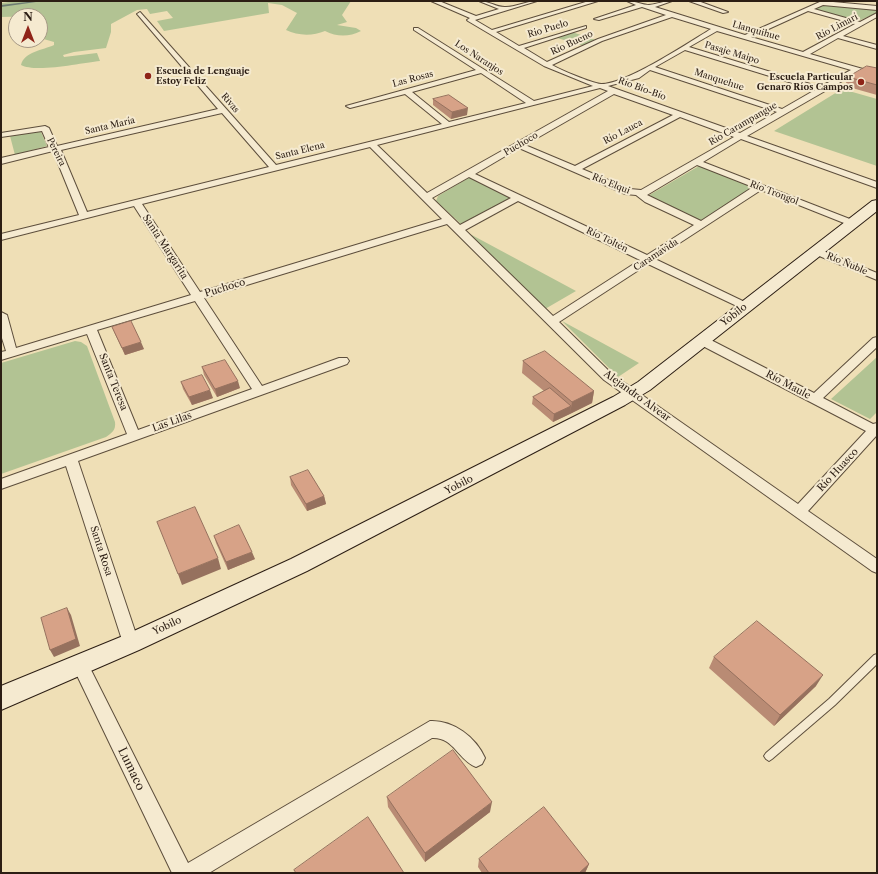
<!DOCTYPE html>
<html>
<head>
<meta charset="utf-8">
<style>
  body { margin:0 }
  #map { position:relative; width:878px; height:874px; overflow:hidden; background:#efdfb6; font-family:"Libre Caslon Text",serif }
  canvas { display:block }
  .frame { position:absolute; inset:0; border:2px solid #2c1e14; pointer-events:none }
  .north { position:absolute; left:8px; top:8px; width:40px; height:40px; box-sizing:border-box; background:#f5ead0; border:1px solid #a59885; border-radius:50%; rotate:0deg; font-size:11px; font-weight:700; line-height:16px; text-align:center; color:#2c1e14 }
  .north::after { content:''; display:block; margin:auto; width:14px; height:18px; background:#8f2418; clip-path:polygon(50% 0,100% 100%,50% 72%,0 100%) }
</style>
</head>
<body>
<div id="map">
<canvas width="878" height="874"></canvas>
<div class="frame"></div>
<div class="north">N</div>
</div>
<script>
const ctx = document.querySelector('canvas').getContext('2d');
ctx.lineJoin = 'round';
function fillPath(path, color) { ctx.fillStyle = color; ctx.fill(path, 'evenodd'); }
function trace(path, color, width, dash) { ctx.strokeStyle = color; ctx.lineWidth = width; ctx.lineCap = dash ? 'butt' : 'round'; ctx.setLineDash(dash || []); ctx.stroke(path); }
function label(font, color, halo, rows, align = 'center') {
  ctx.font = font + ' "Libre Caslon Text",serif'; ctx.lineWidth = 4; ctx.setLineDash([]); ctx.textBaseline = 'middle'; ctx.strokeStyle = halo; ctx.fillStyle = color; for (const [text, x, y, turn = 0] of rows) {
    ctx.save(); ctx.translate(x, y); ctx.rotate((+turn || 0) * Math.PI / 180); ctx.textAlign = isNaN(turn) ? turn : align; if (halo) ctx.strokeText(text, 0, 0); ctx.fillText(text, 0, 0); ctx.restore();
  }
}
fillPath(new Path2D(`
  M17 1H351L342 15 347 22 337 25 356 28 361 31C349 37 337 37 325 31 313 36 298 36 286 30L297 13 282 5 268 3 269 13 164 31 157 21 173 18 167 11 150 14 147 9 137 10 111 24V32L106 48 74 52 63 55 64 57 97 53 100 61C81 63 36 73 21 65 24 52 43 50 54 45V42L40 38V16L1 17V3Z
  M821 5 877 10V13L858 21 813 9Z
  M572 32 596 40 585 46 557 38Z
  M842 89 877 99V166L774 131Z
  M38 131 41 132 47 146 15 155 10 136Z
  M699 166 755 188 701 222 646 197Z
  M470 177 510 198 461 224 436 201 438 196Z
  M470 234 576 291 545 309Z
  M562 321 639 363 618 377Z
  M75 341 81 342 87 346 115 422C116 430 112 433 106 437L1 474V363Z
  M877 357V412L870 419 831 399Z`), '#b2c393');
fillPath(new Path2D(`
  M36 1H43L1 7V5Z`), '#6e7d73');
const service = new Path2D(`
  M877 654V664L835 705 772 759 769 761 766 759 764 756 766 753 829 699 874 655Z`);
const minor = new Path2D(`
  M431 1H439L476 16 499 9 479 1C489 1 498 8 506 7 517 7 526 1 537 1L475 20 492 30 589 1H598L496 32 519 46 586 26V28L524 48 547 62 598 39 666 15 642 7 599 20 594 19 636 5 627 1C635 1 643 5 649 5 657 4 664 1 672 1L655 7 745 35 822 1 877 6V10L823 5 814 9 860 22 877 13V17L843 36 877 45V49L838 38 810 54 877 73V77L858 72 747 136 877 182V188L741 139 703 162 855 221V225H849L761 190 655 259 749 304 750 306 749 308H741L648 264 559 322 612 374 798 504 866 431 697 343 695 340 697 337H705L814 393 873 338 877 337V347L823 398 873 424 877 423V435L808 511 877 559V573L872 571 604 380 447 224 204 298 262 386 339 358H347L349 361 347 364 78 461 139 643 137 648 131 650 125 648 123 643 66 466 1 489V479L127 434 87 334 1 360V352L6 351 1 335V312L7 315 16 348 191 295 134 206 1 240V234L79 215 53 151 1 164V158L49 147 42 131 1 137V133L45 126 49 128 57 146 218 109 138 15 137 14 140 12 276 165 442 124 405 94 350 108 346 106 476 70 414 30V28H418L534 101 593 86 544 66 468 21 467 20 470 18ZM808 11 855 24 803 52 751 37ZM672 17 711 29C688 43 625 85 601 84 591 83 561 70 552 65L602 41ZM717 31 851 70 820 87 689 47ZM685 50 815 90 782 109 655 67ZM650 70 777 112 740 133 608 86 639 78ZM481 73 526 103 449 122 412 92ZM600 88 608 91 427 193 377 145ZM614 94 673 115 575 166 525 145ZM222 113 269 167 87 212 61 150ZM680 117 734 137 641 190 630 189 582 169ZM370 147 442 219 200 292 142 204ZM519 148 625 194 636 195 645 202 694 225 647 255 475 174ZM697 165 753 187 701 221 647 195ZM469 177 511 198 460 225 432 198ZM518 201 640 260 553 316 465 230ZM195 301 252 389 138 430 97 330Z
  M689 1H698L728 12 723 13Z
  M816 248 877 273V280L812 253 811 251Z
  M80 657 86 660 188 863 430 721C453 720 476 737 485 758L482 764 476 767C458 760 454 737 432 738L209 873H172L72 665 74 660Z`);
const secondary = new Path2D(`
  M877 200V211L650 390 625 405 307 571 139 650 1 710V686L123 636 291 559 613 397 638 382 872 201Z`);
trace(service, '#5d4e3c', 2);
trace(minor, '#5d4e3c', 2);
trace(secondary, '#2c1e14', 2);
fillPath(service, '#f5ead0');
fillPath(minor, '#f5ead0');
fillPath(secondary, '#f5ead0');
fillPath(new Path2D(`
  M877 68V95L845 86 848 77Z
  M433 99 467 115 451 119 433 105Z
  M112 327 144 349 125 355 115 334Z
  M523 361 594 391 592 403 553 422 532 404 533 397 544 391 522 373Z
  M202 367 240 388 217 397 204 375Z
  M181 382 213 398 192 405 183 389Z
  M290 477 324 496 326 504 307 511 291 485Z
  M214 536 255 559 228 570 216 543Z
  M714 657 816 686 774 726 709 668Z
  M387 797 490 812 425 862 388 807Z
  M479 859 589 864 585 873H482L478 867Z`), '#b98b74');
fillPath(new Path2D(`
  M468 108 467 115 451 119 452 112Z
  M141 342 144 349 125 355 122 348Z
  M238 381 240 388 217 397 215 389Z
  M210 390 213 398 192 405 189 397Z
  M594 391 592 403 570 414 572 402Z
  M571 406 570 414 553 422 554 414Z
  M324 496 326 504 307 511 306 504Z
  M252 552 255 559 228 570 226 562Z
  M218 558 221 569 182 585 178 574Z
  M67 608 71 615 80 646 54 657 50 650Z
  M823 675 816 686 774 726 780 715Z
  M492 802 490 812 425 862V853Z
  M589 864 585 873H579Z`), '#96715e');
const building = new Path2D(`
  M867 66 877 68V85L848 77Z
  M449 95 468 108 452 112 433 99Z
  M131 321 141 342 122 348 112 327Z
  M545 351 594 391 572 402 523 361Z
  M225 360 238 381 215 389 202 367Z
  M202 375 210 390 189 397 181 382Z
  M550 388 571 406 554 414 533 397Z
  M308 470 324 496 306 504 290 477Z
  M195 507 218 558 178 574 157 522Z
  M239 525 252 552 226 562 214 536Z
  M67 608 76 639 50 650 41 618Z
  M757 621 823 675 780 715 714 657Z
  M453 750 492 802 425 853 387 797Z
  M544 807 589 864 579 873H489L479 859Z
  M368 817 404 873H296L294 870Z`);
fillPath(building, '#d7a287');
trace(building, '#96715e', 1);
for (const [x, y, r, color] of [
  [148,76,4,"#8f2418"],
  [861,82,4,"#8f2418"]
]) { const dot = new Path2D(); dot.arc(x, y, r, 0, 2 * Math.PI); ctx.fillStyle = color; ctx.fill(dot); trace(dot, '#f5ead0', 1.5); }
label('9px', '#2c1e14', '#f5ead0', [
  ["Río Limarí",837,27,-28],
  ["Río Puelo",548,29,-17],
  ["Llanquihue",756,31,16],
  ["Río Bueno",572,43,-25],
  ["Pasaje Maipo",732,53,17],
  ["Los Naranjos",479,58,33],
  ["Las Rosas",413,79,-15],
  ["Manquehue",719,80,18],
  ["Río Bío-Bío",642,89,20],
  ["Rivas",230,103,49],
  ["Río Carampangue",743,124,-30],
  ["Santa María",110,126,-13],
  ["Río Lauca",623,132,-28],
  ["Puchoco",521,144,-30],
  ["Santa Elena",300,151,-14],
  ["Pereira",56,152,63],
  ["Río Elqui",611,184,22],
  ["Río Trongol",774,193,21],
  ["Río Toltén",607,240,26],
  ["Caramávida",656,255,-33],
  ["Río Ñuble",847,264,23]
]);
label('bold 9px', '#2c1e14', '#f5ead0', [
  ["Escuela de Lenguaje",156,71],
  ["Estoy Feliz",156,81],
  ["Escuela Particular",853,77,"right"],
  ["Genaro Ríos Campos",853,87,"right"]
], 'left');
label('10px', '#2c1e14', '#f5ead0', [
  ["Santa Margarita",165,247,57],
  ["Puchoco",225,288,-17],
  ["Yobilo",734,315,-38],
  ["Santa Teresa",113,382,68],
  ["Río Maule",788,385,28],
  ["Alejandro Alvear",637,396,36],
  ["Las Lilas",172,422,-20],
  ["Río Huasco",838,470,-47],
  ["Yobilo",459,485,-27],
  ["Santa Rosa",101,551,72],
  ["Yobilo",167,626,-25]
]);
label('12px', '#2c1e14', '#f5ead0', [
  ["Lumaco",131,769,64]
]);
</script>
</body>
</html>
